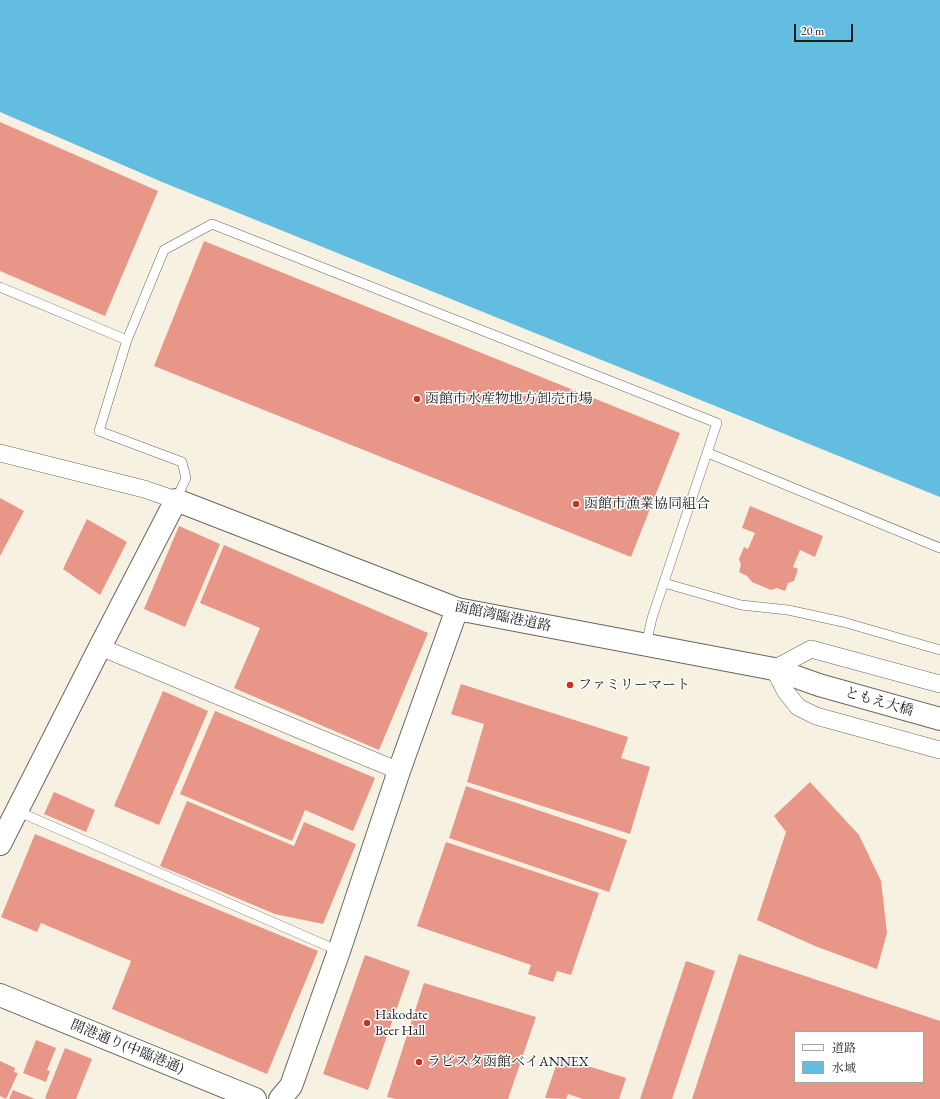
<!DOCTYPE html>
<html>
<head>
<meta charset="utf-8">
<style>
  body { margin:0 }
  #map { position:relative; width:940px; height:1099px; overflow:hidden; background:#f7f1e1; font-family:"EB Garamond","Noto Serif JP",serif }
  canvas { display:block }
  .legend { position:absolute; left:794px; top:1031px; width:130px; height:52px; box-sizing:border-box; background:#fff; border:1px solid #a4a4a4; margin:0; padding:5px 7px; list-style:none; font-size:12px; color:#1c1c1c }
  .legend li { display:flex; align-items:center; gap:8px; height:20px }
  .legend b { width:20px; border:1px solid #a4a4a4 }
  .scale { position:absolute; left:794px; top:24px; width:59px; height:18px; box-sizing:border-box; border:2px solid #1c1c1c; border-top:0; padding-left:5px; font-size:12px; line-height:14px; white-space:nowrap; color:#1c1c1c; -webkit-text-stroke:3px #fff; paint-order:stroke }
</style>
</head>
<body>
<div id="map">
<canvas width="940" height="1099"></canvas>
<ul class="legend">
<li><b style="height:5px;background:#fff"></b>道路</li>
<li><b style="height:11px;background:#63bde0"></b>水域</li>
</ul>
<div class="scale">20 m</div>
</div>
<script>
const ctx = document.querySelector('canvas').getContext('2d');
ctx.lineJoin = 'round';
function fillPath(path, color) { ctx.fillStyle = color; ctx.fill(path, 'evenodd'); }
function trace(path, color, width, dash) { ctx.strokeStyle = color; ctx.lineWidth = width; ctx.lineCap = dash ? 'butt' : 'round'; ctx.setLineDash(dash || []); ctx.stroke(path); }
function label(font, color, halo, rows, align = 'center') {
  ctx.font = font + ' "EB Garamond","Noto Serif JP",serif'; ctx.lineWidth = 3; ctx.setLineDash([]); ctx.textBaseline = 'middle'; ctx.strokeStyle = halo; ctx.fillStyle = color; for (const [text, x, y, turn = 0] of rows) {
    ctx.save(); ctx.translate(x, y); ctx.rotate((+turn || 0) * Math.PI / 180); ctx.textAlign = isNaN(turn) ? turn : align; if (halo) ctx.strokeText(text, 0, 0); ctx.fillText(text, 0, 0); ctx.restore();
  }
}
fillPath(new Path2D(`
  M0 0H940V497L162 182 0 112Z`), '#63bde0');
fillPath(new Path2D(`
  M0 122 158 191 105 316 0 271Z
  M204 241 680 433 631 557 154 366Z
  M0 498 24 511 0 556Z
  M750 506 823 536 815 557 800 550 793 567 798 569 794 581 788 583 785 591 777 588 771 590 752 582 747 576 739 572 741 565 739 559 744 547 748 549 755 533 742 528Z
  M87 519 127 542 100 595 63 569Z
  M179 526 220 544 185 627 144 609Z
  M224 545 428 633 379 750 234 688 260 628 200 603Z
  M461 684 628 737 621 758 650 767 630 834 467 782 484 724 451 714Z
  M163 691 208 711 159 825 114 806Z
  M215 711 375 778 353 831 305 810 292 841 180 794Z
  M810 782 859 835 881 881 887 933 877 969 815 946 757 920 786 832 774 816Z
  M466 786 627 840 609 892 449 838Z
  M54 792 95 810 86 832 44 814Z
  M187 801 294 846 304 822 356 844 323 924 275 914 160 866Z
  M35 834 318 951 267 1074 112 1009 131 961 41 923 37 932 1 917Z
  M446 842 599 893 571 975 557 971 553 982 528 974 531 965 417 926Z
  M739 954 940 1021V1099H692ZM795 1032H923V1082H795Z
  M365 955 410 971 368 1090 323 1074Z
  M686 961 715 971 672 1099H640Z
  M424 983 536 1017 508 1099H396L387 1097Z
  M36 1040 56 1048 47 1070 50 1071 46 1082 23 1073Z
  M65 1048 92 1059 76 1099H47L45 1098Z
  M559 1057 626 1078 619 1099H583L568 1094 566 1099 545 1098Z
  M0 1061 15 1068 14 1072 18 1073 6 1099 0 1096Z
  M13 1090 35 1099H9Z`), '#e79688');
const service = new Path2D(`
  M0 287 127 340 99 431 182 462 186 478 176 500
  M127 340 164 250 212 224 717 423 652 618 646 645
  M708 453 940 548
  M664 583 741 605 788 610 843 622 940 650
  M17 811 339 951`);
const minor = new Path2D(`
  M0 453 144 489 176 500
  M100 647 399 771
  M940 684 811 649 774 669 786 692 798 707 816 716 940 750`);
const tertiary = new Path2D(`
  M0 844 100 647 176 500 457 609 774 669 819 685 940 719
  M0 995 255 1099
  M280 1099 291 1086 339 951 399 771 457 609`);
trace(service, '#696761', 10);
trace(minor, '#696761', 18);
trace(tertiary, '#696761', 24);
trace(service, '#fff', 9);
trace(minor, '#fff', 17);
trace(tertiary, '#fff', 22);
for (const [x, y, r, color] of [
  [417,399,4,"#c8321e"],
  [576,504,4,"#c8321e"],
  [570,685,4,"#c8321e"],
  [367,1023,4,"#c8321e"],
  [419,1062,4,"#c8321e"]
]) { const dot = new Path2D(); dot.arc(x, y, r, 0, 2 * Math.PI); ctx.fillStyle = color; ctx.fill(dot); trace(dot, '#fff', 1.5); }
label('14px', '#1c1c1c', '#fff', [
  ["函館市水産物地方卸売市場",425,399],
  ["函館市漁業協同組合",584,504],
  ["ファミリーマート",578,685],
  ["Hakodate",375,1015],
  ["Beer Hall",375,1031],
  ["ラビスタ函館ベイANNEX",427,1062]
], 'left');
label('14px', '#1c1c1c', '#fff', [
  ["函館湾臨港道路",503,617,12],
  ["ともえ大橋",879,702,16],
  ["開港通り(中臨港通)",127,1047,22]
]);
</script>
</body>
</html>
